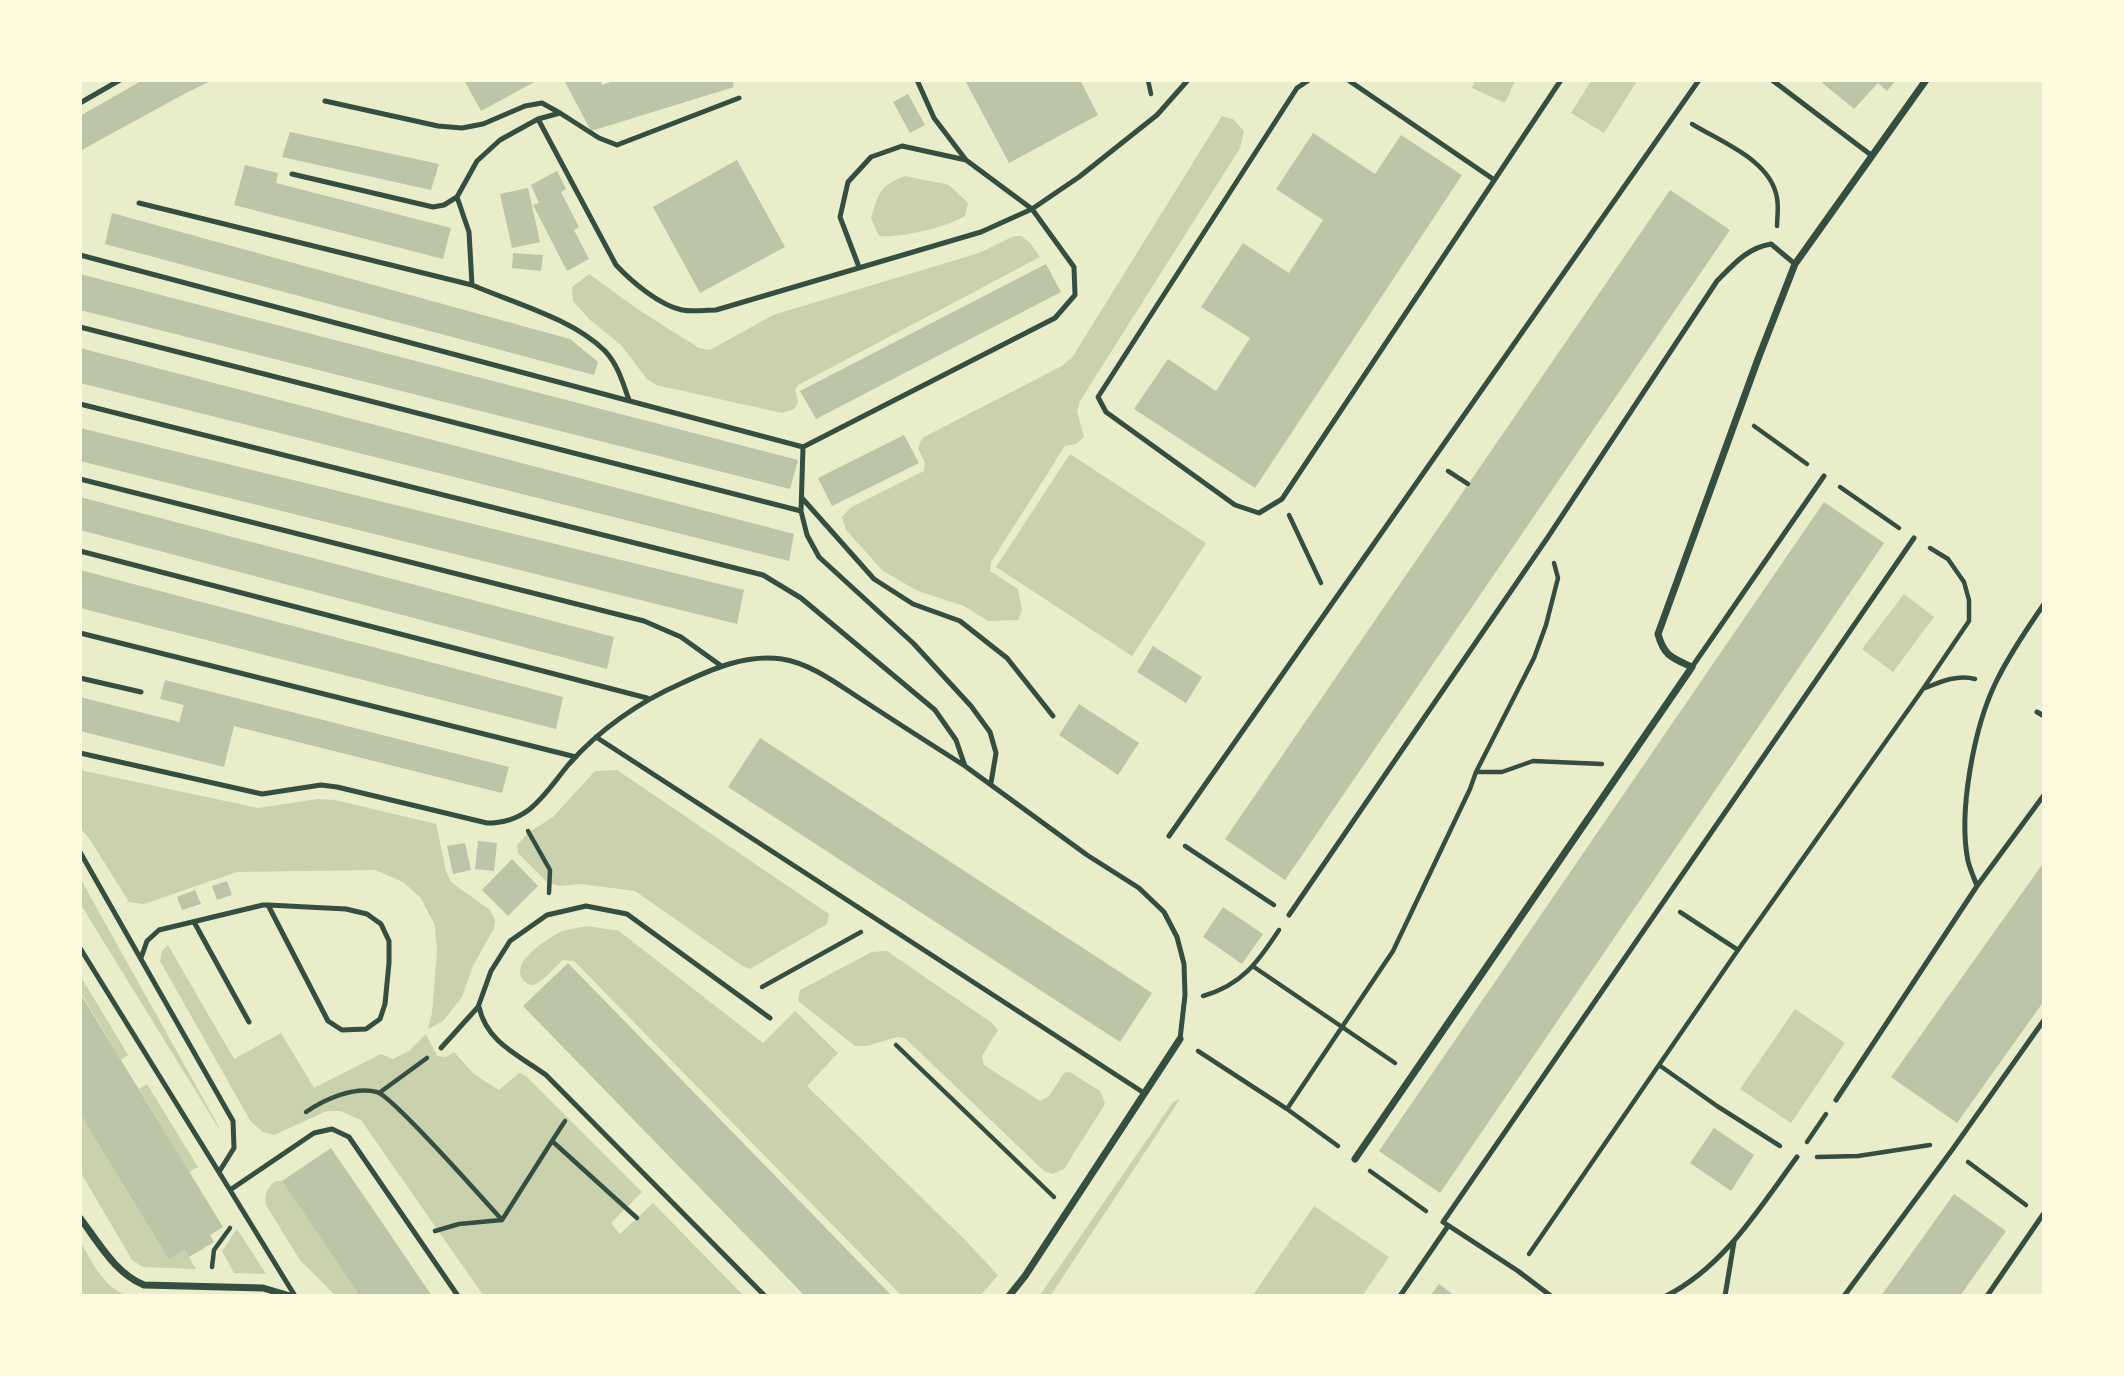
<!DOCTYPE html>
<html>
<head>
<meta charset="utf-8">
<style>
  body { margin:0 }
  #map { position:relative; width:2124px; height:1376px; overflow:hidden; background:#e9edc9; font-family:"PT Serif",serif }
  canvas { display:block }
  .frame { position:absolute; inset:0; border:82px solid #fefae0; pointer-events:none }
</style>
</head>
<body>
<div id="map">
<canvas width="2124" height="1376"></canvas>
<div class="frame"></div>
</div>
<script>
const ctx = document.querySelector('canvas').getContext('2d');
ctx.lineJoin = 'round';
function fillPath(path, color) { ctx.fillStyle = color; ctx.fill(path, 'evenodd'); }
function trace(path, color, width, dash) { ctx.strokeStyle = color; ctx.lineWidth = width; ctx.lineCap = dash ? 'butt' : 'round'; ctx.setLineDash(dash || []); ctx.stroke(path); }
fillPath(new Path2D(`
  M1475 81V80L1515 81 1505 103 1472 88Z
  M1591 81H1637L1604 133 1571 113Z
  M1222 116 1233 119 1244 131 1240 148 1080 401 1077 411 1084 437 1076 444 1065 446 991 562 990 571 1018 589 1022 610 1018 620 988 621 964 606 918 591 883 571 846 530 842 517 850 508 924 471 925 463 918 448 922 438 1062 366 1073 356Z
  M905 176 949 185 968 203 965 216C944 228 902 238 879 236L871 218C879 193 879 186 905 176Z
  M1014 236H1021L1030 243 1040 257 798 385 795 390 798 402 794 409 782 413 656 385 647 379 621 345 589 319 573 301 572 287 589 274 639 310 699 348 710 350 773 315 979 253Z
  M1070 454 1206 543 1132 656 996 567Z
  M1904 594 1934 617 1893 672 1862 649Z
  M80 770 258 808 318 799 335 800 436 824 446 871 451 882 490 910 495 920 494 928 473 966 462 997 443 1021 428 1029 432 1013 437 951 435 926 421 898 403 882 375 870 237 872 144 904 129 902 89 838 81 829Z
  M617 770 829 914 827 924 750 969 741 965 635 891 581 884 560 886 547 882 518 853 517 845 528 833 553 817 595 771Z
  M80 878 219 1127V1129L81 905Z
  M587 926 619 931 763 1043 795 1011 838 1053 807 1086 965 1240 998 1275 981 1295H901L574 961 563 960C555 966 543 983 533 985 529 985 526 983 523 980 510 963 543 942 555 935 564 929 577 928 587 926Z
  M168 945 234 1059 281 1033 314 1088 381 1054 393 1059 409 1051 426 1034 437 1056 446 1057 454 1052 474 1074 499 1090 519 1073 526 1076 642 1192 611 1223 620 1234 653 1203 743 1295H483L361 1120 340 1111H327L274 1135 263 1132 251 1122 160 961 162 951Z
  M887 951 992 1023 998 1030 982 1056 984 1065 1040 1101 1049 1096 1064 1073 1070 1072 1100 1091 1105 1104 1064 1169 1053 1174 1044 1171 905 1038 897 1037 867 1046H855L798 1001 800 990 872 952Z
  M81 977 128 1055 121 1060 81 993Z
  M1795 1009 1845 1043 1791 1123 1740 1089Z
  M147 1084 198 1167 189 1172 139 1089Z
  M1180 1099 1051 1295H1040L1173 1102Z
  M80 1114 169 1260 185 1250 196 1269 143 1267 132 1260 81 1173Z
  M276 1181H282L360 1295H335L300 1260 266 1205C264 1193 267 1188 276 1181Z
  M1314 1206 1389 1257 1363 1295H1253Z
  M237 1229 266 1274 234 1273 222 1251Z
  M81 1242C92 1263 103 1286 126 1295H81Z`), '#cad2ad');
fillPath(new Path2D(`
  M143 80H213L184 94 80 151V116Z
  M464 80H538L481 111Z
  M564 80H600L602 85 616 80H732L734 87 591 131Z
  M969 80H1080L1098 115 1009 163 966 82Z
  M1819 80H1896L1887 91 1878 83 1854 109Z
  M908 94 925 125 910 133 893 102Z
  M290 132 439 164 431 190 282 157Z
  M1313 133 1375 174 1401 135 1462 175 1255 488 1134 409 1168 359 1216 391 1250 338 1201 307 1243 243 1289 273 1323 220 1276 189Z
  M737 160 785 247 700 293 653 207Z
  M245 165 278 173 276 183 451 228 443 259 234 205Z
  M557 171 566 189 561 192 579 227 574 230 589 259 567 271 533 205 539 203 531 185Z
  M528 188 540 242 512 248 500 194Z
  M1670 190 1730 230 1285 880 1225 839Z
  M112 213 570 339 598 362 594 375 105 244Z
  M513 253 543 255 541 271 512 268Z
  M1046 264 1061 292 816 419 800 391Z
  M80 274 798 460 790 489 80 310Z
  M80 348 794 534 789 561 80 383Z
  M80 428 744 590 737 624 80 461Z
  M904 435 919 463 832 506 818 478Z
  M80 497 614 637 607 669 80 530Z
  M1824 502 1884 543 1440 1193 1379 1151Z
  M80 570 563 697 556 729 80 608Z
  M1153 646 1202 677 1186 703 1137 672Z
  M165 680 509 767 502 793 234 726 224 767 80 731V697L179 722 184 705 160 699Z
  M1079 704 1139 743 1118 775 1059 735Z
  M760 738 1152 993 1120 1042 728 787Z
  M478 841 497 843 494 871 475 869Z
  M465 843 471 870 453 874 447 846Z
  M512 859 538 886 508 916 482 890Z
  M2044 862V1001L1957 1123 1891 1077Z
  M227 881 232 895 217 900 212 886Z
  M195 890 201 904 182 910 177 897Z
  M1223 907 1263 934 1242 964 1203 937Z
  M568 963 892 1296H805L523 1006Z
  M80 993 223 1227 210 1235 214 1242 189 1257 185 1250 169 1260 80 1114Z
  M1714 1128 1754 1155 1731 1191 1690 1163Z
  M331 1148 366 1199 432 1296H360L282 1181Z
  M1954 1194 2006 1231 1960 1296H1881Z
  M1439 1284 1455 1296H1430Z`), '#bcc5a7');
trace(new Path2D(`
  M1148 80 1151 94
  M1692 124C1721 142 1771 160 1777 198 1779 208 1777 217 1777 226
  M1754 426 1807 464
  M1448 471 1468 484
  M1840 487 1899 528
  M1289 515 1321 583
  M1923 689C1940 682 1957 674 1975 679
  M1476 772H1502L1533 761 1602 764
  M528 831 550 870 549 893
  M1185 846 1274 905
  M1680 912 1738 950
  M1254 967 1395 1063
  M762 987 861 932
  M1203 996C1242 985 1258 962 1279 930
  M896 1045 1054 1197
  M1198 1051 1287 1109 1338 1146
  M1659 1065 1717 1106 1780 1146
  M379 1093 427 1058
  M1287 1109 1393 951 1470 789 1476 772 1534 658 1546 625 1558 578 1554 563
  M306 1112C325 1099 354 1086 377 1092 392 1096 485 1201 502 1220
  M565 1121 552 1141 637 1218
  M1807 1142 1826 1114
  M1817 1157 1858 1156 1930 1145
  M1968 1162 2026 1205
  M1370 1171 1426 1211
  M502 1220 552 1141
  M435 1231 459 1224 502 1220
  M1529 1254 1738 950 1923 689 1969 621V600L1964 582 1948 559 1930 548
  M212 1267 214 1250 230 1228`), '#344e41', 4.5);
trace(new Path2D(`
  M1309 80 1297 88 1098 397 1106 412 1235 505 1259 513 1282 499 1561 80
  M1348 80 1493 179
  M1772 80 1871 155
  M325 101 438 126 462 128 483 124 525 106 542 103 560 113
  M80 103 120 80
  M538 119 560 113 599 138 617 145 739 98
  M292 174 433 207 444 205 457 197
  M139 203 472 285
  M80 255 803 447 801 511 807 535 819 557 913 643 971 706 990 732 996 753 991 783
  M859 267 840 217 848 182 871 157 902 146 966 160
  M80 327 801 511
  M629 400C623 383 618 365 605 351 573 319 514 303 472 285L469 232 457 197 477 161 500 140 538 119 616 265C632 282 659 305 682 310 692 312 705 310 716 310L981 232 1032 209 1079 177 1157 115 1188 80
  M80 404 763 575 801 598 935 710 956 740 965 766 1087 855 1139 888 1164 912 1177 937 1184 964 1185 995 1180 1039
  M803 447 1055 318 1075 295 1074 267 1032 209 966 160 934 118 917 80
  M80 479 644 621 681 637 720 665
  M802 498 874 579 913 604 960 621 1007 658 1053 716
  M80 551 647 698
  M80 633 576 757
  M1692 667 1824 476
  M80 678 141 692
  M2037 712 2044 716
  M596 737 1144 1093
  M80 753 262 794 321 785 337 787 487 823C530 823 544 794 569 764 599 730 639 702 680 684 712 669 745 654 782 659 813 664 840 686 867 703 899 724 932 745 965 766
  M1169 836 1699 80
  M80 852 233 1121 234 1148 219 1172
  M1977 886C1974 878 1970 869 1968 861 1958 812 1974 727 1996 682 2009 655 2026 630 2044 604
  M1289 915 1548 537 1717 281C1734 264 1747 248 1771 244L1795 264
  M194 922 249 1022
  M80 948 230 1190 314 1133 332 1129 349 1137 458 1296
  M141 958 147 941 159 930 263 905H268L346 909 367 914 381 924 389 941V963L385 1004 380 1019 366 1029 342 1030 328 1021 268 905
  M479 1007C487 1043 519 1055 546 1075L765 1296
  M441 1048 478 1007 491 971 510 941 547 915 586 906 627 914 770 1018
  M1836 1100 1977 886 2044 795
  M230 1190 295 1296
  M1400 1296 1448 1226
  M1551 1296 1518 1271 1443 1222 1914 538
  M1666 1296C1724 1267 1760 1207 1797 1157
  M1725 1296 1734 1242
  M1844 1296 1952 1150 2044 1020
  M1987 1296 2044 1213`), '#344e41', 5);
trace(new Path2D(`
  M1355 1159 1692 667C1672 658 1664 656 1658 634L1758 359 1795 264 1926 80
  M80 1218C99 1243 115 1273 144 1285L263 1288 290 1296
  M1009 1296 1025 1276 1180 1039`), '#344e41', 7);
</script>
</body>
</html>
